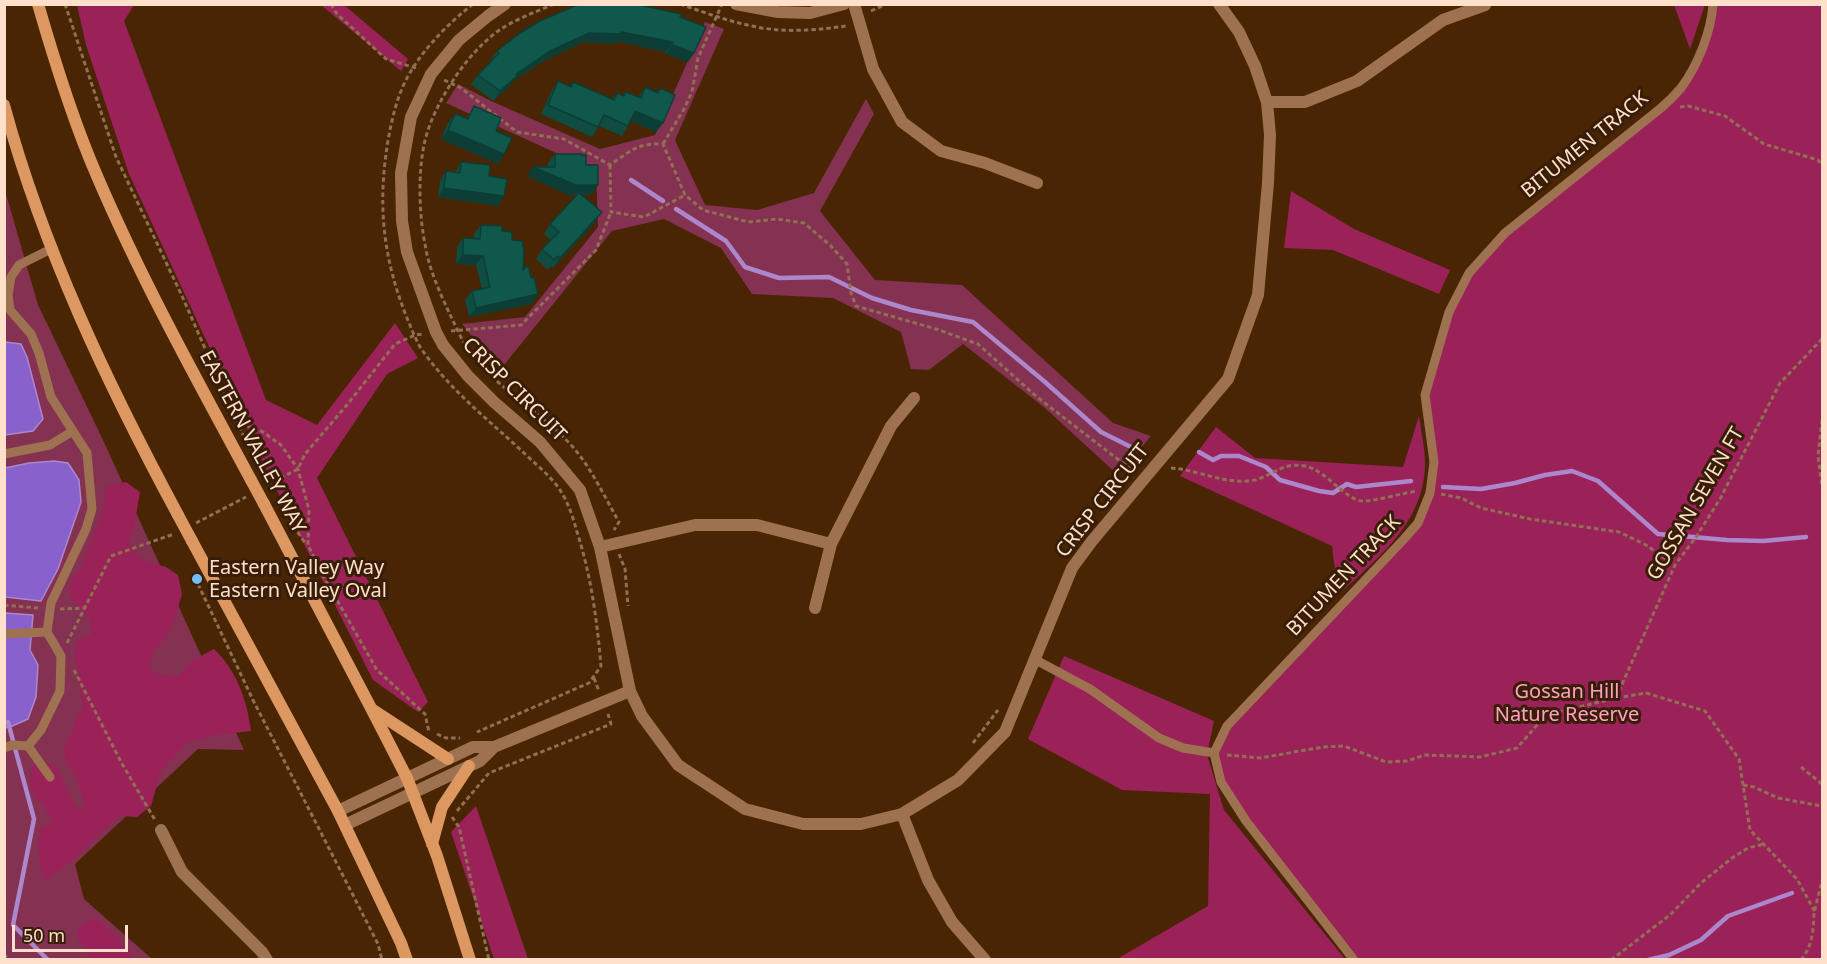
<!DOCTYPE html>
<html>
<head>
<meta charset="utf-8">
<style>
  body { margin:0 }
  #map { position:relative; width:1827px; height:964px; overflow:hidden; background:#492503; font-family:"Noto Sans",sans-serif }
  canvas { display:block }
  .frame { position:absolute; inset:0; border:6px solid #ffe1cb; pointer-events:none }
  .scale { position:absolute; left:12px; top:925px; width:116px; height:27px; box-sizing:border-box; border:3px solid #ffe1cb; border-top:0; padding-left:8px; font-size:18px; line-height:21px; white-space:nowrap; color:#ffe1cb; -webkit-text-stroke:4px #381e08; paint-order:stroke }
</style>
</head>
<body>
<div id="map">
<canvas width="1827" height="964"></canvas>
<div class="frame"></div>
<div class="scale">50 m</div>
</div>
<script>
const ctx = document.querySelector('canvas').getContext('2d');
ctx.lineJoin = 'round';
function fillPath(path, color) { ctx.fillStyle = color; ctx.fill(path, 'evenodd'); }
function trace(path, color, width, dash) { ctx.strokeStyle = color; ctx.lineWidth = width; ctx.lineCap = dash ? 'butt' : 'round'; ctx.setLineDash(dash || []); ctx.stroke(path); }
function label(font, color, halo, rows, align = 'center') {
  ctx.font = font + ' "Noto Sans",sans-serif'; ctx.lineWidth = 6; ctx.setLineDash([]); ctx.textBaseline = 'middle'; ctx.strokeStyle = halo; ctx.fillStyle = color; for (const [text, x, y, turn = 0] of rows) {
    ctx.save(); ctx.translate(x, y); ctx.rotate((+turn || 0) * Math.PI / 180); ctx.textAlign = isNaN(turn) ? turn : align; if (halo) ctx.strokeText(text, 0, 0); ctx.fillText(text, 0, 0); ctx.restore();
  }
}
fillPath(new Path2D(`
  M705 22 724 29 675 140 705 205 757 210 814 193 866 99 874 114 820 211 875 280 962 285 1113 423 1151 436 1118 475 1045 408 963 344 929 370 911 369 901 332 833 298 752 294 721 248 664 219 612 231 500 370 462 324 525 317 598 227 596 171 446 103 458 84 491 101 600 149 655 135Z
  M4 187 38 305 103 440 244 750 198 749 75 864 84 899 152 959H5Z`), '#843152');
fillPath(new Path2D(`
  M77 5H134L124 21 266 400 317 425 395 323 418 358 387 374 317 478 428 702 418 712 373 680 265 467 129 174 86 45Z
  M321 5H344L408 59 401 71Z
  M1674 5H1705L1690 49Z
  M1713 5H1822V959H1354L1221 782 1214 753 1227 726 1418 523 1434 462 1425 395 1449 312 1469 273 1505 233 1661 108 1697 59Z
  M1291 191 1354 229 1450 270 1439 294 1333 250 1284 248Z
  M1419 416C1421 431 1425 448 1425 463 1425 522 1378 558 1338 595L1332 546 1180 476 1216 427 1255 458 1403 467Z
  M126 482 140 492 134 527 128 543 136 556 145 561 166 567 178 575 182 594 175 619 166 638 153 651 149 667 158 675 168 674 177 677 193 660 214 649C237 671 247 700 251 731L215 735 187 743 161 771 151 806 137 817 119 816 68 864 46 880C37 863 38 846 40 828L53 823 43 804 36 799 30 787 32 766 35 763 55 765 76 807 85 809 76 775 67 764 64 748 70 737 78 715 82 710V699L74 653 78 640 92 635 90 619 72 600 68 588 83 563 103 509 106 486Z
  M1064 656 1214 721 1207 755 1224 810 1345 959H1117L1208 906 1210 794 1122 790 1028 739Z
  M476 806 528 959H494L451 832Z
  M96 918 119 939 134 959H90L88 950 79 941 77 931 84 923Z`), '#9b2259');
const water = new Path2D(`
  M5 342 21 344 27 357 43 419 33 431 5 435Z
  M54 461 68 463 79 480 81 502 58 569 41 601 5 597V468L29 463Z
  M5 613 33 615 30 650 38 665 36 697 28 719 10 727 5 728Z`);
fillPath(water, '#8961cd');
trace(water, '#ac87cc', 1.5);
trace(new Path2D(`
  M631 180 663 201
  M676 209 726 241 745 267 779 278 829 277 872 298 911 310 973 322 1045 382 1101 432 1139 451H1143
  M1199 452 1213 460 1221 456H1239L1266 467 1280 480 1319 491 1333 493 1347 484 1356 487 1411 481
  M1443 487 1481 489 1515 483 1545 475 1572 471 1598 481 1658 534 1727 540 1763 541 1806 537
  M8 722 34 819 13 925 48 960
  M1648 960 1669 955 1701 940 1728 916 1792 893`), '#ac87cc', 4.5);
trace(new Path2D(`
  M65 4 116 157 182 296 243 435
  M331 4 337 14 386 59 419 69
  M473 4C450 22 426 46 411 71 399 90 393 114 389 135 377 201 382 256 407 318 412 330 417 344 425 354 452 391 488 420 522 451 534 463 550 475 560 490 568 502 573 517 577 532 591 575 597 620 601 666L589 683 477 732
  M554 4C531 14 504 23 486 41 460 64 431 110 424 145 418 174 419 215 425 244 429 271 442 297 453 321 458 330 462 341 468 349 495 388 539 410 571 445 591 467 604 496 619 522L614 530
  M680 4C706 13 730 22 757 27 786 33 817 30 846 26
  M871 11 887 4
  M444 80 461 88 517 132 564 139 610 165C631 151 637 143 663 144L685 195 703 210 748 222 777 219 804 223 831 246 847 264 851 293 856 306 936 329 978 344 1037 397 1133 471
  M1680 107 1688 106 1725 116 1764 144 1818 160 1822 165
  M663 144 684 109 692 92 698 58 722 4
  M610 165 611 212 644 217 685 195
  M451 331 521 325 596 250 611 212
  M1822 420 1818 456 1822 487
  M239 423 260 430 281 445 298 469 309 510 308 545 322 574 377 670 425 714 429 732
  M1171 468C1198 470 1221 483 1248 481 1269 480 1280 461 1305 466 1326 470 1346 501 1363 501 1376 501 1403 493 1417 491
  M267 485 298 469 305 454 346 406 395 344 415 335 424 334
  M1441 494 1461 498 1481 508 1530 519 1619 532 1646 545 1675 565
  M289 520 306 544
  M196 523 246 497
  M619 554 625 569 628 606
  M198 584 253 700 378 944 382 960
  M4 605 38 608
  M60 609 85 608
  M67 643 111 556 174 534
  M74 670 121 762 155 820
  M594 678 599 691
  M1616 698 1675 565 1696 537 1720 499 1780 383 1822 339
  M437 734 446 738H460
  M973 743 998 710
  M1227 755 1260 758 1323 747 1344 746 1386 762 1407 761 1425 755 1480 757 1517 748 1546 715 1616 698 1646 693 1705 711 1739 759 1750 830 1797 879 1815 912
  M1801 767 1822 784
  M1743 785 1754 787 1778 798 1822 806
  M457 811 489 773 611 724 608 714
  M452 817 459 827 489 960
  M4 954 9 960
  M1611 960 1670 915 1701 883 1732 858 1748 848 1764 844
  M1801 960C1813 945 1813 931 1814 914 1816 903 1820 891 1822 880`), '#916f52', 3, [4.5, 3]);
trace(new Path2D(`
  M4 454 50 445 73 431
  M4 634 47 632
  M1034 659 1090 689 1159 738 1183 748 1214 753
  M28 746 50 777
  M4 748 12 745 28 746 41 730 60 691 61 656 47 632 51 603 86 529 92 509 87 453 51 397 39 353 31 334 10 310 8 295 11 277 19 265 53 248
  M1354 960 1246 821 1221 782 1214 753 1227 726 1404 539 1418 523 1430 493 1434 462 1425 395 1449 312 1469 273 1505 233 1661 108C1668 102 1675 95 1681 88 1698 65 1711 32 1713 4`), '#9e7251', 9);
trace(new Path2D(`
  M854 4 873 69 902 122 941 151 985 163 1037 183
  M1267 102H1305L1357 81 1443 20 1485 5
  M600 547 695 525H757L831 544
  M815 608 831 544 891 426 914 398
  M902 814 928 880 952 922 985 960
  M161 830 182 872 262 952 267 960`), '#9e7251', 12);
trace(new Path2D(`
  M505 4 488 16 459 40 431 74 411 117 401 173 402 221 407 252 436 332 443 345 468 376 494 402 540 442 580 490 600 547 630 691 642 716 678 765 745 809 803 824H861L902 814 958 780 1005 732 1072 568 1092 541 1228 379 1258 295 1268 183 1270 135 1267 102 1255 66 1239 32 1219 4
  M736 4 778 12 810 13 844 4
  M338 811 473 747H494
  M345 825 480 761 494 747 630 691`), '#9e7251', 12);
trace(new Path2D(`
  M38 4C55 63 73 121 97 176 142 281 197 380 251 480
  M4 105C43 249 108 385 178 515
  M264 504 372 710 407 778 437 856 470 960
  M192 541 338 811 401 943 407 960
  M373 710 448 759
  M432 844 442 807 469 766`), '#dd9760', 12);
trace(new Path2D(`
  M251 480 264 504
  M178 515 192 541`), '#dd9760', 12);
fillPath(new Path2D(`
  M680 17 694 53 688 62 666 54V52L616 41 615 44 583 42 544 61 514 80 511 85 493 101 471 84 478 75 491 61H490L497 51Z
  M558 81 570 86 573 82 612 99 617 93 623 96 626 92 638 98 645 87 657 92 660 88 663 123 656 132 631 121 622 136 599 126 592 137 541 114 552 90Z
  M474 106 496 131 504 154 498 164 441 139 448 123 455 114 466 119Z
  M555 154 582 155 586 165 592 194 582 195 595 222 553 268 551 266 548 270 536 259 542 249 551 240 544 234 550 224 578 195H569L527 176 533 167H548V163Z
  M461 162 489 176 498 206 438 197 440 181 446 171 455 173Z
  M481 225 502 231 512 240 523 270 531 278 538 294 531 304 469 317 465 300 472 291 482 289 476 265 456 264 457 247 463 238H474V234Z`), '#0f4c41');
fillPath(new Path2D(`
  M621 32 673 42 666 52 616 41 615 44 583 42 544 61 514 80 511 85 493 101 500 91 516 74 550 51 589 33Z
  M672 45 694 53 688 62 666 54Z
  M635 111 663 123 656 132 629 120Z
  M448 130 504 154 498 164 441 139Z
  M533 167 598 185 592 194 569 195 527 176Z
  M444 188 504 196 498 206 438 197Z
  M602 212 595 222 553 268 560 258Z
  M463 255 483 256 476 265 456 264Z
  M538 294 531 304 469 317 476 308Z`), '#0c3e35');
const building = new Path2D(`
  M580 4H635L681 14 680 17 706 27 694 53 672 45 673 42 621 32V34L589 33 550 51 516 74 517 76 500 91 478 75 499 53 497 51 520 33 540 21Z
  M558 81 571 87 573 82 614 100 617 93 624 96 626 92 641 98 645 87 658 93 660 88 675 95 663 123 635 111 628 126 604 115 598 127 548 105Z
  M474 106 501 118 496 131 512 138 504 154 448 130 455 114 468 119Z
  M555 154H582V155H586V165H598V185H576L533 167H555Z
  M461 162 490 165 489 176 507 179 504 196 444 188 446 171 460 173Z
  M579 193 602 212 560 258 558 256 554 260 542 249 559 232 550 224Z
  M481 225 502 226V231L512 232V240L522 241 524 250 523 270 528 265 531 278 534 277 538 294 476 308 472 291 490 287 483 256 463 255V238L480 239Z`);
fillPath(building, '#11584c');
trace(building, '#0c3e35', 1.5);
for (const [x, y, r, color] of [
  [197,579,6,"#71c1f5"]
]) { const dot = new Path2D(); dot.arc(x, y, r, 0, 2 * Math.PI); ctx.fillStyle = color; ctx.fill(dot); trace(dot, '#381e08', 2); }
label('20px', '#ffe1cb', '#381e08', [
  ["BITUMEN TRACK",1585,145,-39],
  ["CRISP CIRCUIT",514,390,45],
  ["EASTERN VALLEY WAY",252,442,62],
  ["CRISP CIRCUIT",1103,501,-52],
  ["GOSSAN SEVEN FT",1696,504,-60],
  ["BITUMEN TRACK",1344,576,-47]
]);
label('20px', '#ffe1cb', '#381e08', [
  ["Eastern Valley Way",209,568],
  ["Eastern Valley Oval",209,591]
], 'left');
label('20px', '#fea1c0', '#381e08', [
  ["Gossan Hill",1567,692],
  ["Nature Reserve",1567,715]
]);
</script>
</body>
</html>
